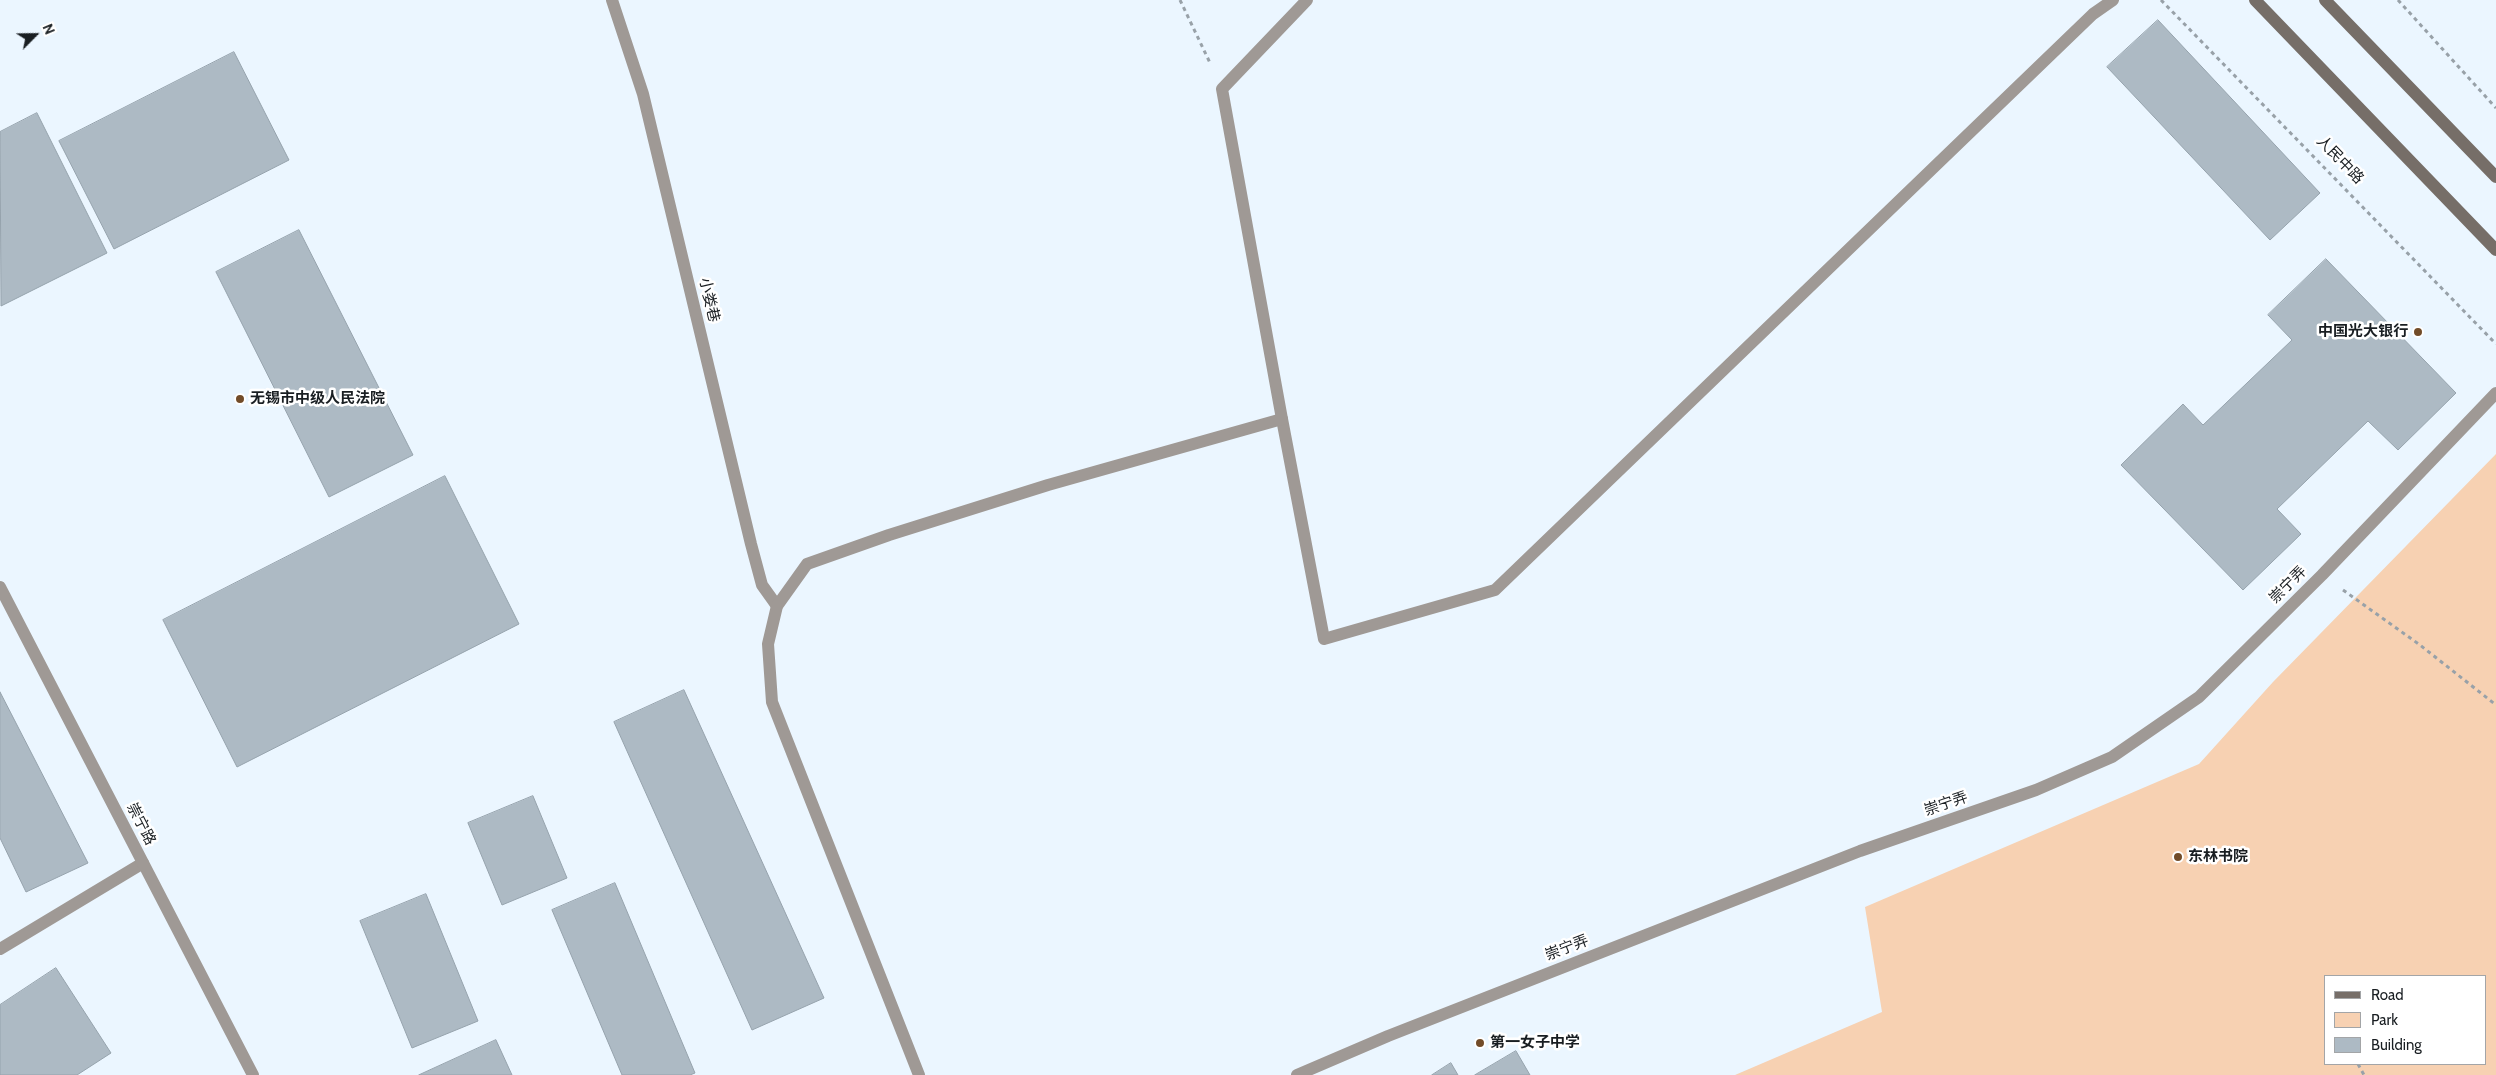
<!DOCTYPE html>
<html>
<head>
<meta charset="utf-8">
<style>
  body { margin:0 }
  #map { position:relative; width:2496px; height:1075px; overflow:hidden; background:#ebf6ff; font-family:Cabin,sans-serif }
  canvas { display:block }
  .legend { position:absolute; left:2324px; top:975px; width:162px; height:90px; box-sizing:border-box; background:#fff; border:1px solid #a3a5a7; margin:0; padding:6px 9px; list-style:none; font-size:15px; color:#191e22 }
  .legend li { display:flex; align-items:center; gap:10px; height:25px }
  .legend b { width:25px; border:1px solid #a3a5a7 }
  .north { position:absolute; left:10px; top:10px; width:50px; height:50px; -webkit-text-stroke:4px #fff; paint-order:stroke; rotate:67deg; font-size:14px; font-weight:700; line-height:20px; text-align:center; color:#191e22 }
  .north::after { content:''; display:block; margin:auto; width:18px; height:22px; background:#191e22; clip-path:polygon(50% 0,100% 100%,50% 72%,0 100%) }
</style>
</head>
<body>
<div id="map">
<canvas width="2496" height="1075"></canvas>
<ul class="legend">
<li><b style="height:6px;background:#766e68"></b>Road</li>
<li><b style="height:14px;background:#f7d1b2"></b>Park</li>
<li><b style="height:14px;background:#adbac4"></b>Building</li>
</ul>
<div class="north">N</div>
</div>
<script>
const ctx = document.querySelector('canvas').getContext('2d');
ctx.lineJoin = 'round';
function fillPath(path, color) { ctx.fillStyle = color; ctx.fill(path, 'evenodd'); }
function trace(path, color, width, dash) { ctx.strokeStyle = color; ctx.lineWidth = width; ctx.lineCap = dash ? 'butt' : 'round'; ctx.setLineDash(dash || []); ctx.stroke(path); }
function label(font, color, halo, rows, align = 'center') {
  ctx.font = font + ' Cabin,"Noto Sans SC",sans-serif'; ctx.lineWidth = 5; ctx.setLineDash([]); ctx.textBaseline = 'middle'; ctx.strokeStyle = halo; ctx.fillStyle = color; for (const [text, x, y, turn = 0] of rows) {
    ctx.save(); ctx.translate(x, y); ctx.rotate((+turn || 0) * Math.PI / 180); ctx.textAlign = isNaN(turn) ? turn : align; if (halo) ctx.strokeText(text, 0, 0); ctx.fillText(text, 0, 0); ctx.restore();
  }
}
fillPath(new Path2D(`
  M2496 454V1075H1735L1882 1012 1865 907 2199 764 2273 682ZM2325 976H2485V1064H2325Z`), '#f7d1b2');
const building = new Path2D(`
  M2158 20 2320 193 2270 240 2107 67Z
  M234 52 289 160 114 249 59 141Z
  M37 113 107 253 1 306 0 132Z
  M299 230 413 455 329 497 216 272Z
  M2326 259 2456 393 2398 450 2368 421 2277 509 2301 534 2243 590 2121 465 2183 404 2203 425 2292 340 2268 315Z
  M445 476 519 624 237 767 163 620Z
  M684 690 824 998 752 1030 614 722Z
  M0 692 88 863 26 892 0 838Z
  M533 796 567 878 502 905 468 823Z
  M615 883 695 1073 690 1075H622L552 910Z
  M426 894 478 1021 412 1048 360 921Z
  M56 968 111 1053 77 1075H0V1005Z
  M496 1040 512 1075H419Z
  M1516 1051 1530 1075H1475Z
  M1451 1063 1458 1075H1432Z`);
fillPath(building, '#adbac4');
trace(building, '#96a3ad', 1);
trace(new Path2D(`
  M1180 0 1211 65
  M2161 0 2496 344
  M2398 0 2496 108
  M2343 590 2420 645 2496 705
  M2358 1064 2364 1075`), '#98a1a8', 3, [4, 4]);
trace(new Path2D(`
  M1282 419 1324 639 1495 590 2093 14 2113 0`), '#9f9995', 12);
trace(new Path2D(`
  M612 0 643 94 751 544 762 585 777 606`), '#9f9995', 12);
trace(new Path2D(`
  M0 949 143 863
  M919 1075 772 702 768 644 777 606 807 564 889 535 1048 485 1282 419 1222 89 1307 0
  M1297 1075 1388 1036 1860 851 2036 790 2112 757 2199 697 2322 575 2496 393`), '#9f9995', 12);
trace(new Path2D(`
  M0 587 253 1075`), '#9f9995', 12);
trace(new Path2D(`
  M2255 0 2496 250
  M2325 0 2496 177`), '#766e68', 12);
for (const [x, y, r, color] of [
  [2418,332,5,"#724c29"],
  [240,399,5,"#724c29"],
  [2178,857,5,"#724c29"],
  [1480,1043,5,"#724c29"]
]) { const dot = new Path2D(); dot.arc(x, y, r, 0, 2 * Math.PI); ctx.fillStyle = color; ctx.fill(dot); trace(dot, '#fff', 2); }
label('15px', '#191e22', '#fff', [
  ["人民中路",2340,160,46],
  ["小娄巷",709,300,77],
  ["崇宁弄",2288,585,-45],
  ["崇宁弄",1946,804,-19],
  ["崇宁路",141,824,63],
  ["崇宁弄",1567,948,-21]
]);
label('bold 15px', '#191e22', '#fff', [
  ["中国光大银行",2408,332,"right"],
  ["无锡市中级人民法院",250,399],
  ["东林书院",2188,857],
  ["第一女子中学",1490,1043]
], 'left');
</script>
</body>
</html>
